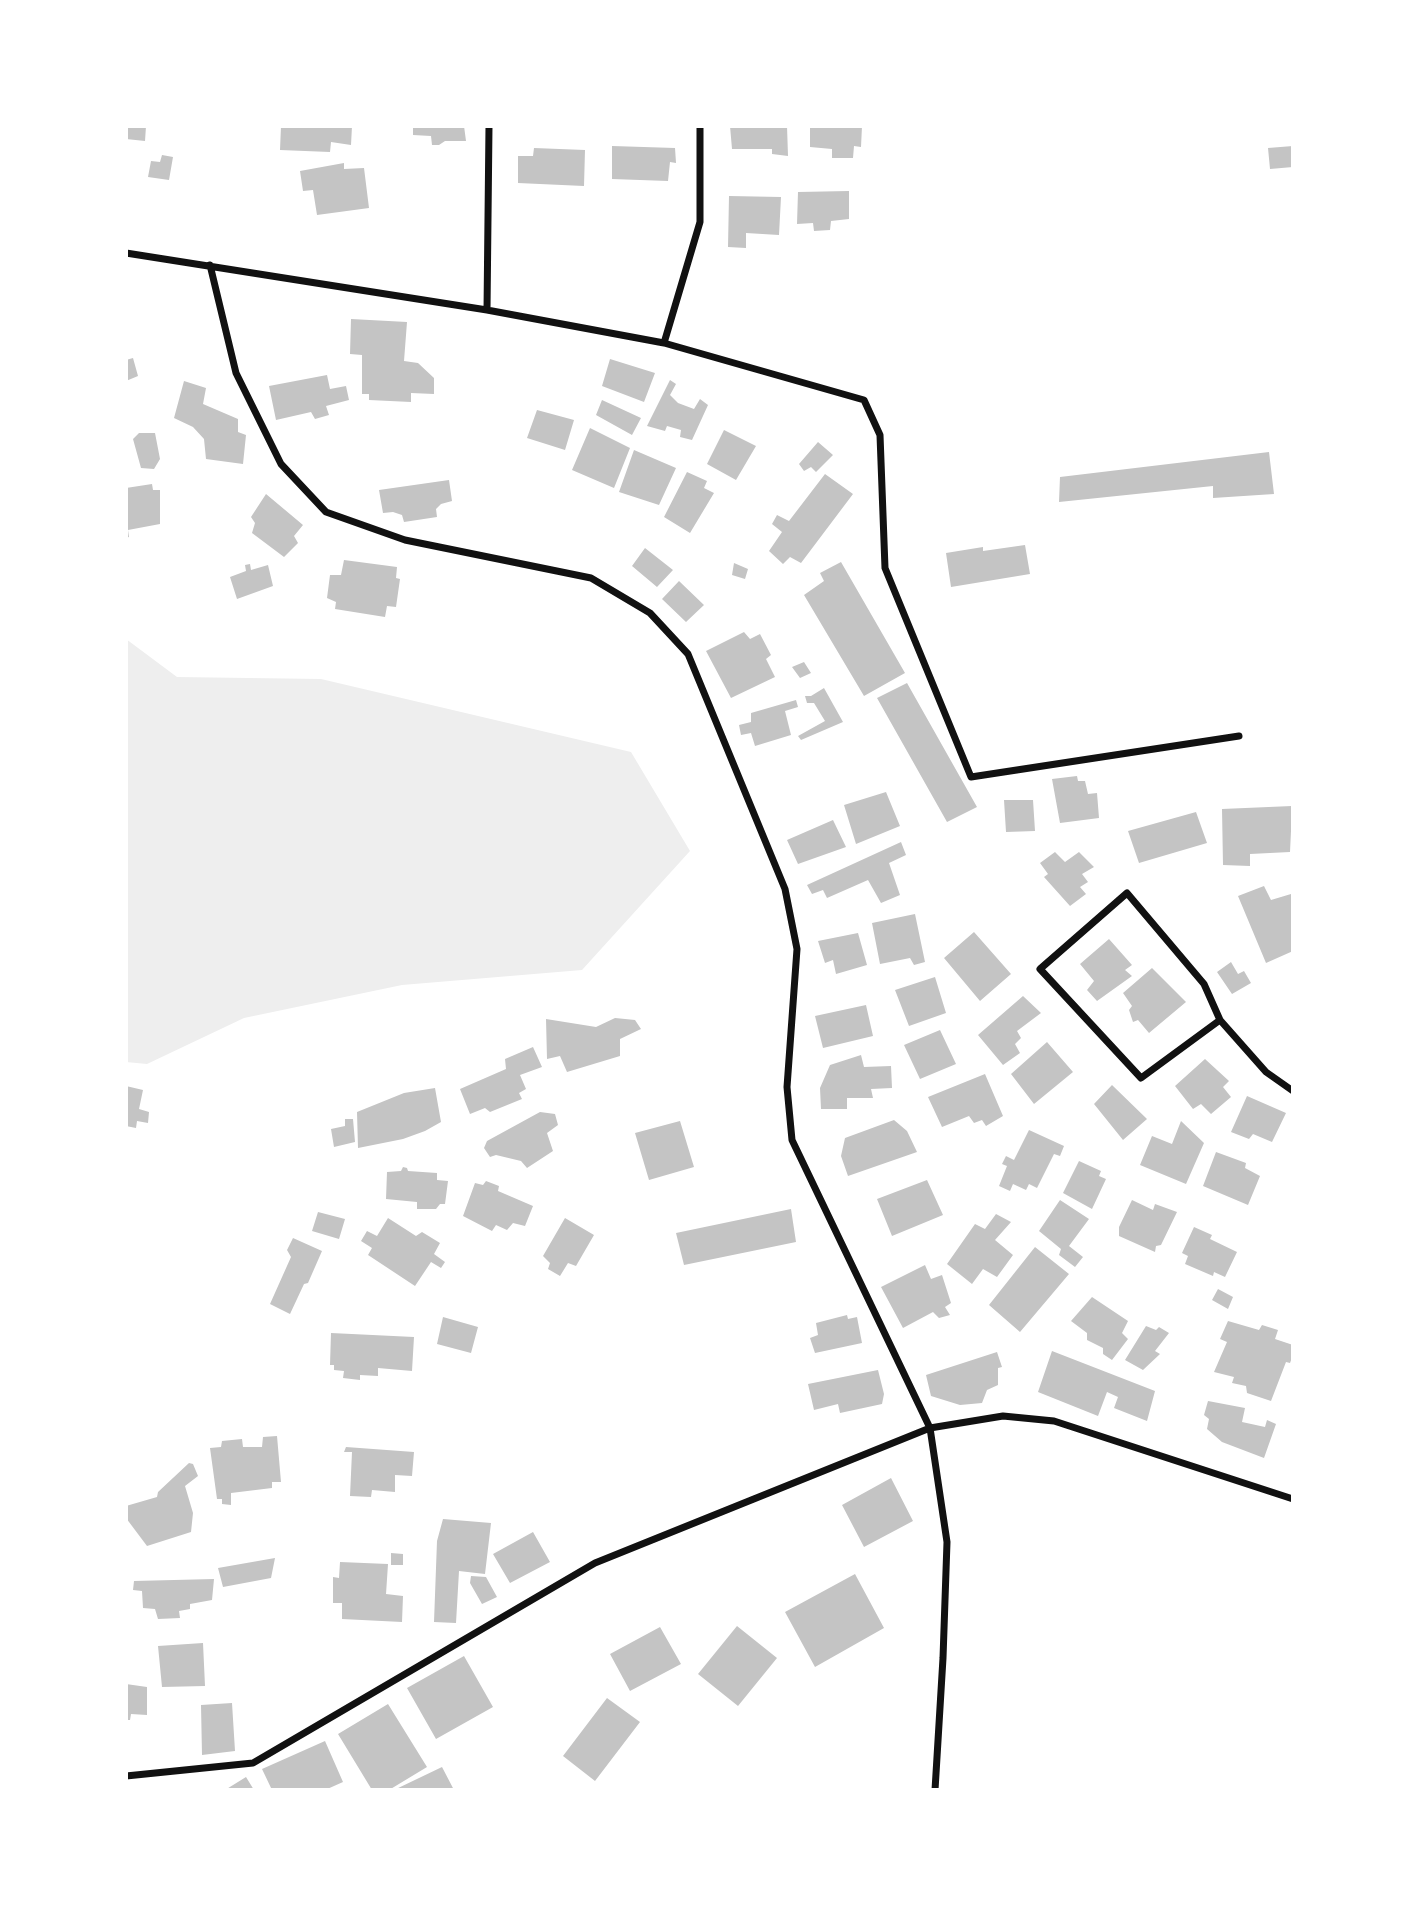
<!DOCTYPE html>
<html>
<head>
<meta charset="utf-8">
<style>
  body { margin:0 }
  #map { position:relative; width:1419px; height:1916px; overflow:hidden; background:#fff; font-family:"DejaVu Sans",sans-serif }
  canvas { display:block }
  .frame { position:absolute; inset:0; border:128px solid #fff; pointer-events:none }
</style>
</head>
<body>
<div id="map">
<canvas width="1419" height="1916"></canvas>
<div class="frame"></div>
</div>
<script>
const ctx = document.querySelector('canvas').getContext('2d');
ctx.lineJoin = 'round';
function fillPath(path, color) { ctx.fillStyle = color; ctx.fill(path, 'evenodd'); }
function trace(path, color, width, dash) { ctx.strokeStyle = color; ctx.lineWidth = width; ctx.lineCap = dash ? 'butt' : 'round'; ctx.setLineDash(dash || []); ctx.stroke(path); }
fillPath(new Path2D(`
  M126 639 177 677 321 679 631 752 690 851 582 970 402 985 244 1018 147 1064 126 1062Z`), '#eee');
fillPath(new Path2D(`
  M126 126H146L145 141 126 139Z
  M281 126H352L351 145 331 142 330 152 280 150Z
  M413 126H464L466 141H445L439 145H432L431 136 413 135Z
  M730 126H787L788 156 772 154V149H732Z
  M810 126H862L861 147 854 146 853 158H832V149L810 147Z
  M612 146 675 148 676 163 670 162 668 181 612 179Z
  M1293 146V167L1270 169 1268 148Z
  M534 148 585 150 584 186 518 183V156H533Z
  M162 155 173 157 169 180 148 177 151 161 160 162Z
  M344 163V169L364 168 369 208 317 215 313 190 303 191 300 171Z
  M849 191V219L831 221 830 230 814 231 813 223 797 224 798 192Z
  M729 196 781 197 779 235 746 233V248L728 247Z
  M351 319 407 322 404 361 418 363 434 378V394L411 393V402L369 400V394H362V355L350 354Z
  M133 358 138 376 126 381V360Z
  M610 359 655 373 644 402 602 386Z
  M327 375 330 389 346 386 349 400 326 406 329 415 315 419 311 412 276 420 269 386Z
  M670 380 676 384 670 395 678 403 694 409 700 399 708 405 692 440 680 437 681 430 667 426 665 431 647 426Z
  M184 381 206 388 203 404 238 419V432L246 435 243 464 206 459 204 439 193 427 174 418Z
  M602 400 641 418 632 435 596 415Z
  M537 410 574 420 565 450 527 438Z
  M590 428 630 448 614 488 572 470Z
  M724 430 756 446 736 480 707 464Z
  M139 433H155L160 459 154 469 141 468 133 439Z
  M818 442 833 455 816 472 811 467 804 471 799 464Z
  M634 450 676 468 659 505 619 492Z
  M1269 452 1274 494 1213 498V486L1059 502 1060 477Z
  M687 472 707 481 704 488 714 493 690 533 664 517Z
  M825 474 853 494 801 563 790 557 783 564 769 551 782 532 772 524 777 515 789 521Z
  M449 480 452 501 441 504 436 509 437 517 404 522 402 515 393 512 383 513 379 490Z
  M152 484 153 490H160V524L128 530 129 537 126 538V488Z
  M266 494 303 525 294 536 298 543 284 557 252 533 255 523 251 517Z
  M1025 545 1030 574 951 587 946 553 983 547V551Z
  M645 548 673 570 657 587 632 566Z
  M344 560 397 567 396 578 400 579 396 607 387 606 385 617 335 609 336 602 327 598 330 575H341Z
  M841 562 905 673 864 696 804 595 824 581 820 573Z
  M734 563 748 569 745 579 732 575Z
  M250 564 251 570 268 565 273 586 237 599 230 577 246 571 245 565Z
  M679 581 704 605 686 622 662 599Z
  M744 632 750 639 760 634 771 655 766 659 775 677 731 698 706 651Z
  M804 662 811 673 800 678 792 667Z
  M907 683 977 807 947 822 877 698Z
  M824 688 843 722 801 740 798 736 825 721 814 703H807L805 696H811Z
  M796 700 798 707 785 711 791 735 755 746 751 733 741 735 739 725 751 722V713Z
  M1077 776 1078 781H1085L1088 794 1097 793 1099 818 1060 823 1052 779Z
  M886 792 900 826 856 844 844 805Z
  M1004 800H1033L1035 831 1006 832Z
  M1292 806 1291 818H1293V830L1291 831 1290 852 1250 854V866L1223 865 1222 809Z
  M1196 812 1207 843 1139 863 1128 831Z
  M833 820 846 847 798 864 787 840Z
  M901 842 906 855 889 863 900 895 881 903 868 880 827 898 823 890 812 894 807 885Z
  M1055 852 1065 862 1079 852 1094 867 1082 874 1088 882 1080 887 1086 894 1070 906 1044 877 1048 874 1040 863Z
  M1264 886 1271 900 1291 894 1293 900V951L1266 963 1238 896Z
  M915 914 925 962 914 965 910 958 880 964 872 923Z
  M974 932 1011 974 980 1001 944 958Z
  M858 933 867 965 836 974 833 960 825 963 818 941Z
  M1109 939 1132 965 1125 970 1132 976 1097 1001 1087 990 1094 981 1080 964Z
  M1231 962 1238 974 1244 971 1251 983 1232 994 1217 972Z
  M1152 968 1186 1002 1149 1033 1138 1020 1133 1022 1129 1010 1132 1006 1123 993Z
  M935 977 946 1013 909 1026 895 990Z
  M1023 996 1041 1013 1017 1031 1021 1038 1015 1044 1020 1053 1003 1065 978 1035Z
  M866 1005 873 1036 823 1048 815 1016Z
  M615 1018 635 1020 641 1029 620 1039V1056L567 1072 560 1056 547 1059 546 1019 596 1027Z
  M940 1030 956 1064 920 1079 904 1045Z
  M1047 1042 1073 1072 1034 1104 1011 1074Z
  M533 1047 542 1067 520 1075 526 1089 519 1093 522 1099 490 1112 485 1108 470 1114 460 1089 506 1069 505 1059Z
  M861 1055 864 1067 891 1066 892 1088 871 1089 873 1098H847V1109H821L820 1088 830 1065Z
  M1205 1059 1229 1081 1223 1087 1231 1097 1211 1114 1201 1104 1193 1109 1175 1086Z
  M985 1074 1003 1116 986 1126 982 1120 974 1123 969 1116 942 1127 928 1097Z
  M1112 1085 1147 1119 1123 1140 1094 1104Z
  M126 1086 143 1090 139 1109 149 1112 148 1123 137 1121 136 1128 126 1126Z
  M435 1088 441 1122 425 1131 403 1139 358 1148 357 1112 404 1093Z
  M1247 1096 1286 1113 1272 1142 1253 1134 1249 1139 1231 1132Z
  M540 1112 555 1114 558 1125 547 1133 553 1151 527 1168 521 1161 496 1155 490 1157 484 1148 487 1141Z
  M345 1119H353L355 1142 334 1147 331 1129 345 1126Z
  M894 1120 907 1131 917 1152 848 1176 841 1156 845 1138Z
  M680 1121 694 1167 649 1180 635 1133Z
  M1181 1121 1204 1143 1186 1184 1140 1165 1152 1136 1172 1144Z
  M1029 1130 1064 1146 1060 1156 1054 1154 1037 1188 1029 1184 1026 1190 1013 1184 1010 1191 999 1186 1007 1166 1002 1164 1006 1156 1014 1160Z
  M1216 1152 1246 1163 1245 1168 1260 1176 1248 1205 1203 1186Z
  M1079 1161 1101 1171 1099 1176 1106 1179 1092 1209 1063 1193Z
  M403 1167 407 1168 408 1171 437 1173V1180L448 1181 445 1204H440L436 1209H417V1202L386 1199 387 1172 401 1171Z
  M927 1180 943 1215 892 1236 877 1199Z
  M486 1181 499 1186 498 1191 533 1206 525 1226 513 1223 507 1230 496 1225 492 1231 463 1216 475 1183 483 1185Z
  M1060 1200 1089 1219 1069 1246 1083 1257 1075 1267 1059 1255 1061 1249 1039 1231Z
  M1132 1200 1153 1210 1155 1204 1177 1212 1161 1245 1156 1246 1155 1252 1119 1236V1227Z
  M791 1209 796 1242 684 1265 676 1233Z
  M318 1212 345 1219 339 1239 312 1231Z
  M996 1214 1011 1222 995 1240 1013 1255 997 1277 983 1269 972 1284 947 1264 975 1224 985 1229Z
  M388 1218 416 1236 422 1232 440 1243 434 1254 445 1262 441 1268 431 1262 415 1286 368 1255 372 1248 361 1241 367 1231 377 1236Z
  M565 1218 594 1235 576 1266 568 1263 560 1276 548 1269 550 1263 543 1256Z
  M1194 1227 1212 1235 1210 1239 1237 1252 1225 1277 1214 1272 1213 1276 1185 1264 1188 1256 1182 1253Z
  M293 1238 322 1251 308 1283 304 1284 290 1314 270 1304 291 1257 287 1250Z
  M1035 1247 1069 1274 1020 1332 989 1305Z
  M925 1265 931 1279 942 1275 951 1303 945 1307 950 1315 939 1318 933 1312 903 1328 881 1287Z
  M1218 1289 1233 1297 1228 1309 1212 1300Z
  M1092 1297 1128 1321 1122 1333 1128 1339 1112 1360 1103 1354V1348L1087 1340V1333L1071 1321Z
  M847 1315 848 1319 857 1317 862 1343 815 1353 810 1338 818 1335 816 1323Z
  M443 1317 478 1327 471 1353 437 1344Z
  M1228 1321 1259 1330 1262 1325 1278 1330 1275 1339 1293 1345V1355L1290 1363 1286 1362 1271 1401 1247 1393 1246 1386 1232 1383 1234 1377 1214 1372 1227 1342 1220 1339Z
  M1146 1326 1156 1330 1159 1327 1169 1333 1155 1351 1160 1354 1143 1370 1125 1360Z
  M331 1333 414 1337 412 1371 378 1368V1376L360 1375V1380L343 1378 344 1371 334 1370V1365H330Z
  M1052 1351 1155 1391 1147 1421 1114 1408 1118 1397 1107 1392 1098 1416 1038 1392Z
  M997 1352 1002 1367 998 1368V1385L987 1390 982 1403 960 1405 931 1396 926 1375Z
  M878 1370 884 1394 882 1404 840 1413 838 1404 814 1410 808 1384Z
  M1208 1401 1245 1408 1242 1422 1265 1427 1267 1420 1276 1424 1264 1458 1222 1442 1207 1429 1209 1419 1204 1415Z
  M277 1436 281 1482H272V1488L231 1493V1505L222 1504V1499H217L210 1448 221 1447 222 1441 242 1439 243 1447H262L263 1437Z
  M346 1447 414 1452 412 1476 395 1475V1492L372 1490 371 1497 350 1496 352 1452H344Z
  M189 1463 193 1464 198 1476 185 1486 193 1513 191 1532 147 1546 126 1518V1506L157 1497 158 1492Z
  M891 1478 913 1521 864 1547 842 1505Z
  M443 1519 491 1523 485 1574 459 1571 456 1623 434 1622 437 1541Z
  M533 1532 550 1562 510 1583 493 1554Z
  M391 1553 403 1554V1565H391Z
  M275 1558 271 1578 223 1587 218 1568Z
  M340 1562 388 1564 386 1594 403 1596 402 1622 342 1619V1603H333V1577L339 1578Z
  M855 1574 884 1628 815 1667 785 1612Z
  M471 1576 486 1577 497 1597 482 1604 470 1583Z
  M214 1579 212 1600 190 1604V1609L179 1611 180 1618 158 1619 155 1609 143 1608 142 1591 133 1590 134 1581Z
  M737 1626 777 1658 738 1706 698 1674Z
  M660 1627 681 1664 630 1691 610 1654Z
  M203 1643 205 1686 162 1687 158 1646Z
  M464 1656 493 1707 436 1739 407 1688Z
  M126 1684 147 1687V1715L131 1714 130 1720H126Z
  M607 1698 640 1722 595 1781 563 1756Z
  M232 1703 235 1751 202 1755 201 1705Z
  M388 1704 427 1767 389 1790H372L338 1734Z
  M325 1741 343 1782 325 1790H272L262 1769Z
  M442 1767 454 1790H394Z
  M246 1777 254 1790H225Z`), '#c4c4c4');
trace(new Path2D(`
  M126 253 487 310 664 343 864 400 880 435 885 568 971 777 1239 736
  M210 265 236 373 281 464 326 512 405 540 591 578 650 613 688 654 785 889 797 949 787 1087 792 1140 930 1428 947 1542 943 1658 935 1790
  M487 310 489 126
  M664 343 700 222V126
  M1220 1020 1141 1078 1040 969 1127 893 1204 984 1220 1020 1266 1072 1293 1091
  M126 1776 253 1763 595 1563 930 1428 1003 1416 1054 1421 1293 1499`), '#111', 7);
</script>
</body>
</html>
